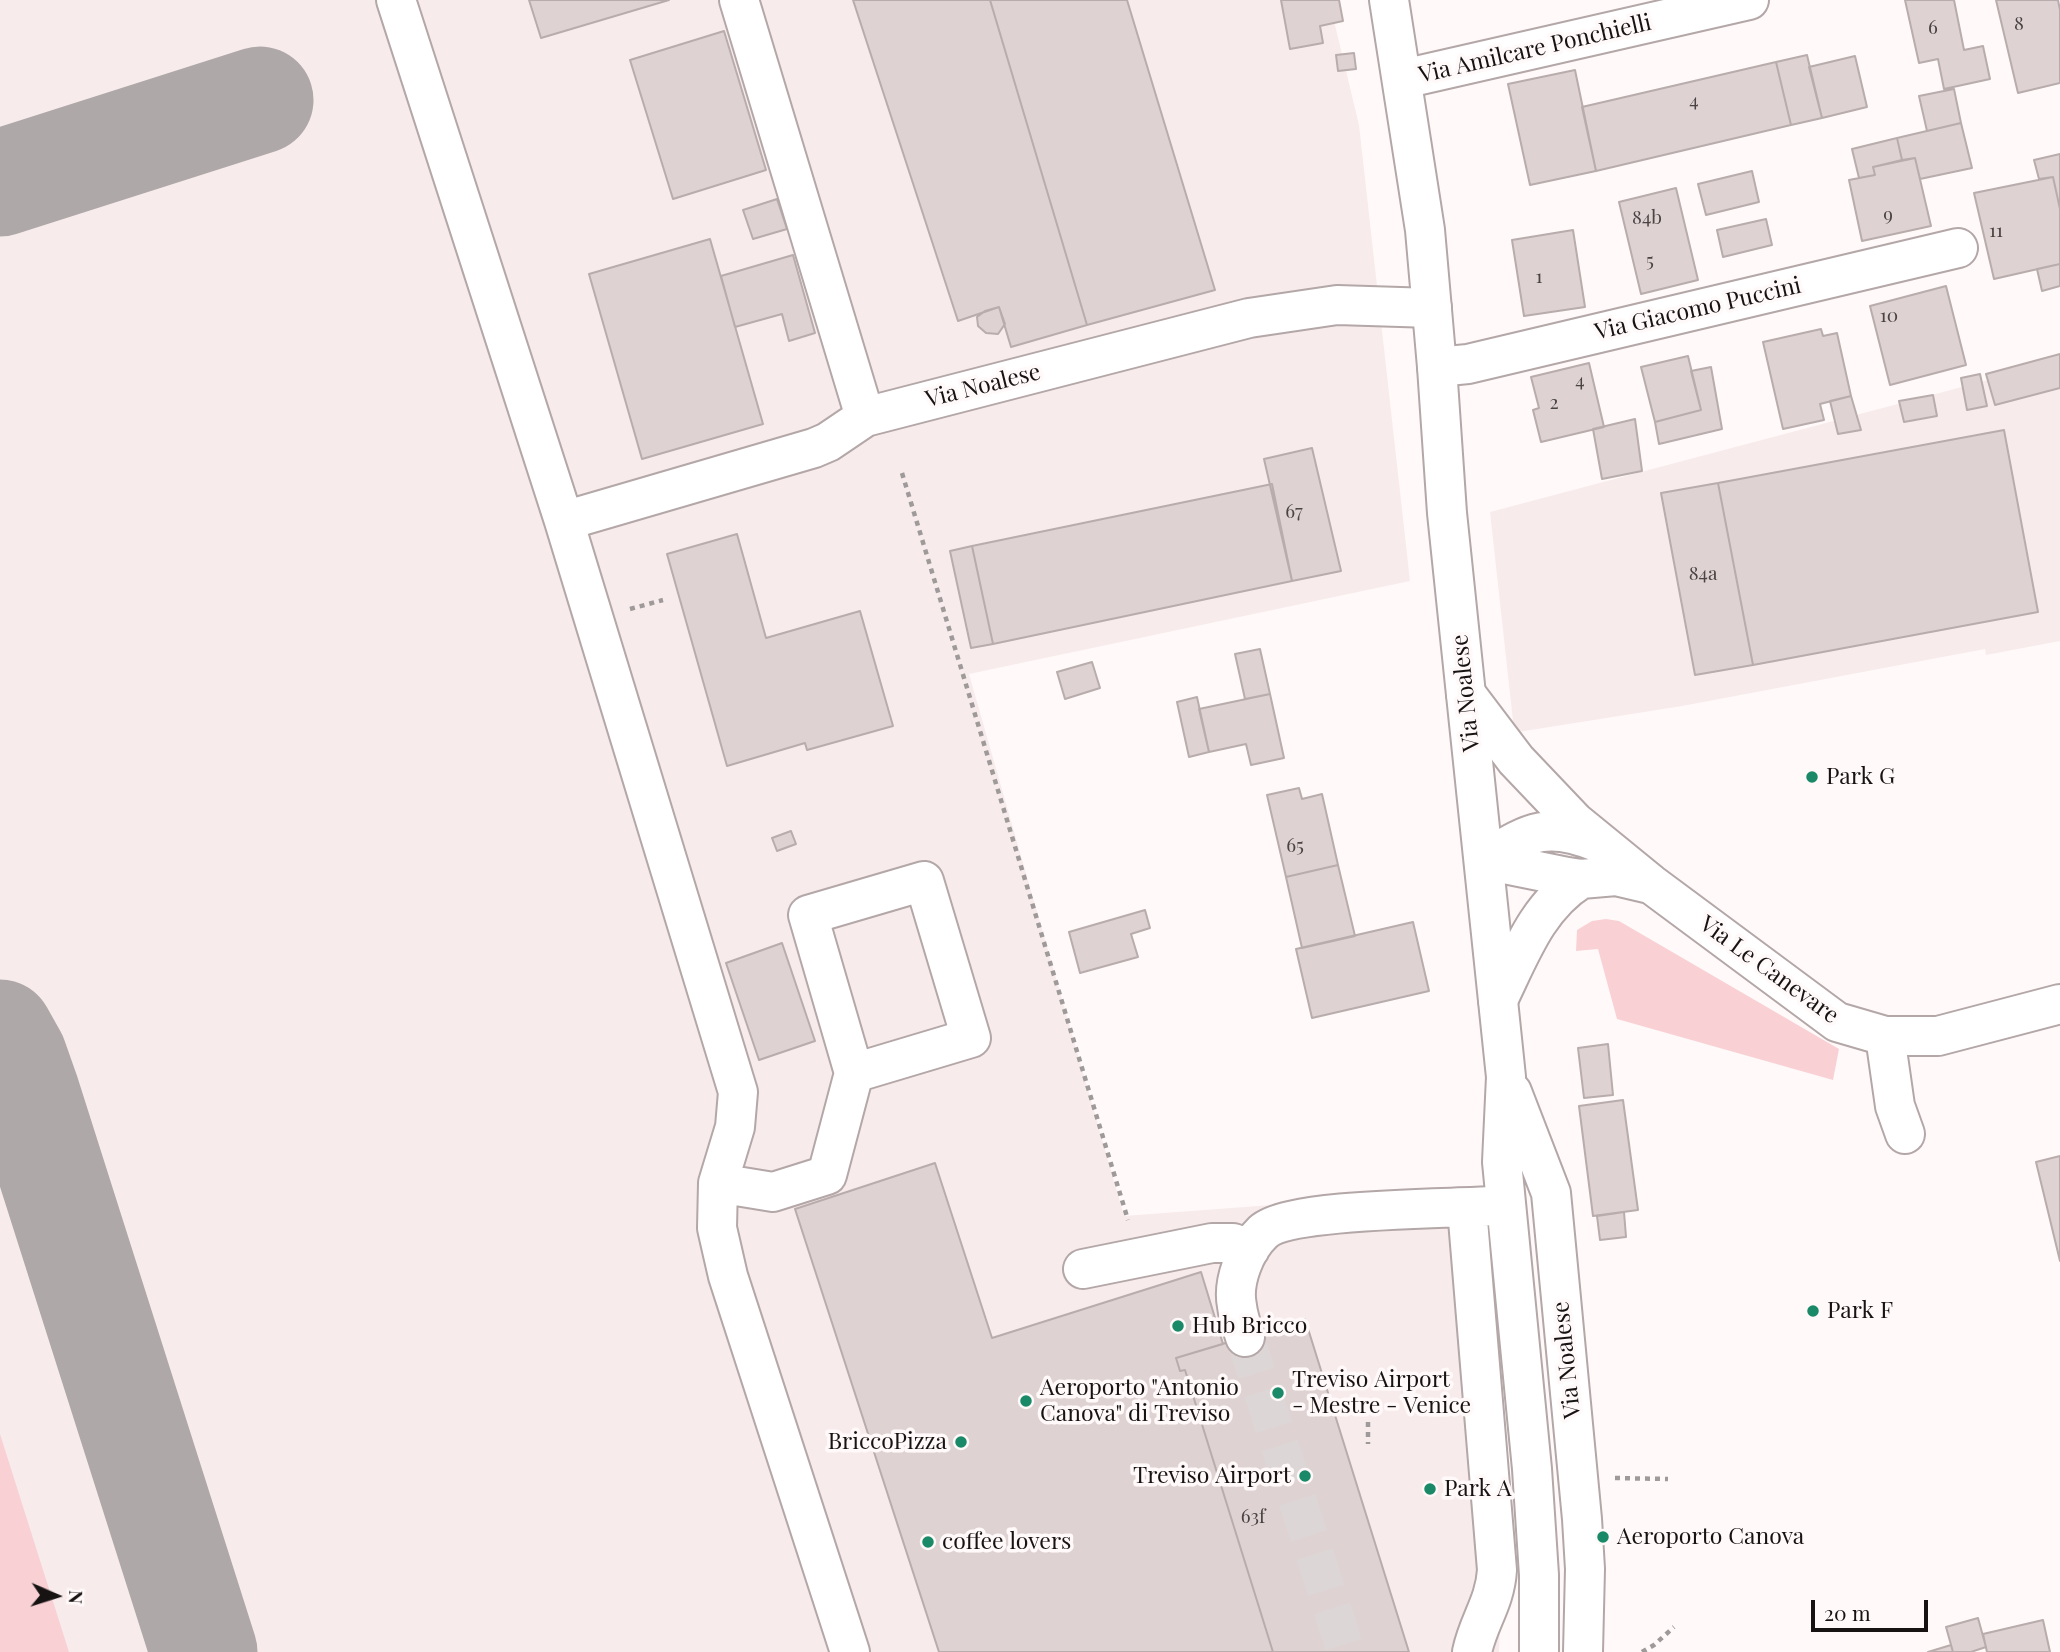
<!DOCTYPE html>
<html>
<head>
<meta charset="utf-8">
<style>
  body { margin:0 }
  #map { position:relative; width:2060px; height:1652px; overflow:hidden; background:#fff9f9; font-family:"Playfair Display",serif }
  canvas { display:block }
  .north { position:absolute; left:21px; top:1561px; width:70px; height:70px; -webkit-text-stroke:5px #fff9f9; paint-order:stroke; rotate:93deg; font-size:19px; font-weight:700; line-height:28px; text-align:center; color:#171313 }
  .north::after { content:''; display:block; margin:auto; width:24px; height:32px; background:#171313; clip-path:polygon(50% 0,100% 100%,50% 72%,0 100%) }
  .scale { position:absolute; left:1811px; top:1600px; width:117px; height:32px; box-sizing:border-box; border:4px solid #171313; border-top:0; padding-left:9px; font-size:21px; line-height:24px; white-space:nowrap; color:#171313; -webkit-text-stroke:5px #fff9f9; paint-order:stroke }
</style>
</head>
<body>
<div id="map">
<canvas width="2060" height="1652"></canvas>
<div class="north">N</div>
<div class="scale">20 m</div>
</div>
<script>
const ctx = document.querySelector('canvas').getContext('2d');
ctx.lineJoin = 'round';
function fillPath(path, color) { ctx.fillStyle = color; ctx.fill(path, 'evenodd'); }
function trace(path, color, width, dash) { ctx.strokeStyle = color; ctx.lineWidth = width; ctx.lineCap = dash ? 'butt' : 'round'; ctx.setLineDash(dash || []); ctx.stroke(path); }
function label(font, color, halo, rows, align = 'center') {
  ctx.font = font + ' "Playfair Display",serif'; ctx.lineWidth = 7; ctx.setLineDash([]); ctx.textBaseline = 'middle'; ctx.strokeStyle = halo; ctx.fillStyle = color; for (const [text, x, y, turn = 0] of rows) {
    ctx.save(); ctx.translate(x, y); ctx.rotate((+turn || 0) * Math.PI / 180); ctx.textAlign = isNaN(turn) ? turn : align; if (halo) ctx.strokeText(text, 0, 0); ctx.fillText(text, 0, 0); ctx.restore();
  }
}
fillPath(new Path2D(`
  M0 0H1329L1359 125 1410 581 969 674 1124 1216 1473 1190 1501 1584 1499 1652H0Z
  M2060 361V641L1986 655 1985 649 1682 706 1518 732 1514 730 1490 512Z`), '#f8ebec');
fillPath(new Path2D(`
  M1606 919 1619 921 1839 1049 1833 1080 1617 1019 1598 949 1576 951 1577 930 1592 921Z
  M0 1434 69 1652H0Z`), '#f9d1d5');
trace(new Path2D(`
  M0 183 260 100
  M0 1033 14 1058 26 1092 204 1652`), '#aea8a8', 107);
const building = new Path2D(`
  M529 0H669L541 38Z
  M853 0H990L1087 325 1011 347 999 307 958 321Z
  M990 0H1127L1215 290 1087 325Z
  M1281 0H1339L1343 21 1320 26 1323 43 1290 49Z
  M1905 0H1954L1964 50 1983 46 1990 79 1944 89 1938 59 1919 63Z
  M1996 0H2058L2060 10V83L2018 93Z
  M724 31 766 170 673 199 630 60Z
  M1354 53 1356 69 1338 71 1336 55Z
  M1807 55 1822 118 1791 125 1776 62Z
  M1855 56 1867 107 1822 118 1809 67Z
  M1776 62 1791 125 1596 171 1582 107Z
  M1575 70 1596 171 1530 185 1508 84Z
  M1954 89 1961 123 1927 131 1919 96Z
  M1961 123 1972 168 1920 179 1915 158 1902 160 1897 138Z
  M1897 138 1902 160 1873 167 1875 175 1859 178 1852 149Z
  M2060 154V209L2053 177 2039 179 2034 160Z
  M1915 158 1931 226 1862 241 1849 180 1875 175 1873 167Z
  M1752 171 1759 202 1706 215 1698 184Z
  M2053 177 2060 209V264L1994 279 1974 193Z
  M1676 188 1698 280 1641 294 1619 202Z
  M777 199 787 229 753 239 743 210Z
  M1766 219 1772 245 1723 257 1717 230Z
  M1573 230 1585 307 1524 316 1512 240Z
  M710 239 763 424 642 459 589 274Z
  M793 255 815 333 789 341 782 314 735 327 721 276Z
  M2060 264V286L2042 291 2037 269Z
  M1946 286 1966 365 1890 385 1870 306Z
  M999 307 1005 324 998 334 986 333 978 326 977 317 985 311Z
  M1821 329 1823 336 1837 333 1851 396 1820 404 1824 420 1783 429 1763 342Z
  M2060 354V388L1995 405 1986 374Z
  M1688 356 1701 410 1655 422 1641 367Z
  M1589 363 1604 427 1541 442 1533 410 1539 408 1531 377Z
  M1711 367 1722 429 1659 444 1655 422 1701 410 1691 371Z
  M1980 374 1987 406 1967 410 1961 378Z
  M1933 395 1937 416 1904 422 1899 401Z
  M1851 396 1861 430 1838 434 1830 401Z
  M1635 419 1642 471 1602 479 1593 429Z
  M2004 430 2038 612 1753 665 1718 483Z
  M1312 448 1341 571 1292 581 1264 459Z
  M1718 483 1753 665 1695 675 1661 493Z
  M1272 484 1292 581 993 644 972 546Z
  M737 534 766 638 860 611 893 726 807 750 805 743 727 766 667 554Z
  M972 546 993 644 971 648 950 551Z
  M1260 649 1270 694 1245 699 1235 654Z
  M1092 662 1100 688 1065 699 1057 672Z
  M1270 694 1284 758 1251 765 1246 744 1209 752 1199 709Z
  M1197 697 1209 752 1189 757 1177 702Z
  M1299 788 1302 799 1322 794 1338 865 1286 877 1267 795Z
  M791 831 796 844 777 851 772 838Z
  M1338 865 1355 936 1302 948 1286 877Z
  M1145 910 1150 928 1131 934 1138 957 1080 973 1069 932Z
  M1413 922 1429 991 1312 1018 1296 949Z
  M782 943 815 1041 759 1060 726 963Z
  M1608 1044 1613 1095 1584 1098 1578 1048Z
  M1623 1100 1638 1210 1593 1216 1579 1106Z
  M2060 1156V1261L2036 1162Z
  M935 1163 992 1338 1201 1272 1223 1344 1176 1358 1180 1371 1185 1370 1273 1652H939L795 1209Z
  M1624 1212 1626 1237 1600 1240 1597 1216Z
  M1305 1319 1409 1652H1273L1185 1370 1180 1371 1176 1358Z
  M1978 1618 1986 1647 1971 1652H1953L1946 1627Z
  M2043 1620 2050 1652H1987L1983 1634Z
  M1951 1645 1953 1652H1928Z`);
fillPath(building, '#dfd2d3');
trace(building, '#b8acac', 2);
trace(new Path2D(`
  M1245 1337 1346 1652`), '#dcd6d6', 38, [38, 19]);
const minor = new Path2D(`
  M396 0 564 521 738 1092 735 1127 718 1183 773 1192 827 1175 854 1073
  M739 0 865 417
  M1403 79 1749 0
  M1437 367 1468 364 1958 248
  M564 521 814 448 828 442 865 417 1249 318 1337 305 1432 308
  M1466 694 1516 760 1575 822 1651 884 1837 1022 1885 1036H1938L2060 1004
  M1484 860 1568 877 1581 879 1616 876 1650 884
  M1484 860C1529 833 1544 821 1597 842
  M924 881 971 1038 854 1073 808 915Z
  M1498 1000C1520 955 1537 906 1581 879
  M1885 1036 1895 1106 1905 1134
  M718 1183 717 1228 728 1276 850 1652
  M1467 1208 1497 1570C1495 1603 1478 1622 1472 1652
  M1083 1269 1212 1243H1233L1250 1249
  M1245 1337C1242 1327 1238 1316 1237 1306 1232 1282 1245 1249 1263 1232 1289 1208 1448 1209 1491 1206`);
const major = new Path2D(`
  M1389 0 1425 230 1437 367 1447 513 1506 1077 1502 1162 1532 1469 1539 1575V1652
  M1512 1092 1551 1193 1582 1519 1585 1569 1583 1652`);
trace(minor, '#b4a7a8', 42);
trace(major, '#b4a7a8', 42);
trace(new Path2D(`
  M902 473 1128 1220
  M630 609 663 600
  M1368 1422V1444
  M1615 1478 1668 1479
  M1642 1652 1654 1645 1674 1627`), '#9f9a9a', 4.5, [5, 5]);
trace(minor, '#fff', 38);
trace(major, '#fff', 38);
for (const [x, y, r, color] of [
  [1812,777,7,"#1a8968"],
  [1813,1311,7,"#1a8968"],
  [1178,1326,7,"#1a8968"],
  [1278,1393,7,"#1a8968"],
  [1026,1401,7,"#1a8968"],
  [961,1442,7,"#1a8968"],
  [1305,1476,7,"#1a8968"],
  [1430,1489,7,"#1a8968"],
  [1603,1537,7,"#1a8968"],
  [928,1542,7,"#1a8968"]
]) { const dot = new Path2D(); dot.arc(x, y, r, 0, 2 * Math.PI); ctx.fillStyle = color; ctx.fill(dot); trace(dot, '#fff9f9', 2.5); }
label('19px', '#494343', null, [
  ["8",2019,24],
  ["6",1933,28],
  ["4",1694,101],
  ["9",1888,215],
  ["84b",1647,218],
  ["11",1996,231],
  ["5",1650,261],
  ["1",1539,277],
  ["10",1889,316],
  ["4",1580,381],
  ["2",1554,403],
  ["67",1294,512],
  ["84a",1703,574],
  ["65",1295,846],
  ["63f",1253,1517]
]);
label('23px', '#171313', '#fff9f9', [
  ["Via Amilcare Ponchielli",1535,49,-13],
  ["Via Giacomo Puccini",1698,309,-13],
  ["Via Noalese",983,386,-14],
  ["Via Noalese",1466,693,-96],
  ["Via Le Canevare",1769,970,36],
  ["Via Noalese",1567,1360,-96]
]);
label('23px', '#171313', '#fff9f9', [
  ["Park G",1826,777],
  ["Park F",1827,1311],
  ["Hub Bricco",1192,1326],
  ["Treviso Airport",1292,1380],
  ["- Mestre - Venice",1292,1406],
  ["Aeroporto \"Antonio",1040,1388],
  ["Canova\" di Treviso",1040,1414],
  ["BriccoPizza",947,1442,"right"],
  ["Treviso Airport",1291,1476,"right"],
  ["Park A",1444,1489],
  ["Aeroporto Canova",1617,1537],
  ["coffee lovers",942,1542]
], 'left');
</script>
</body>
</html>
